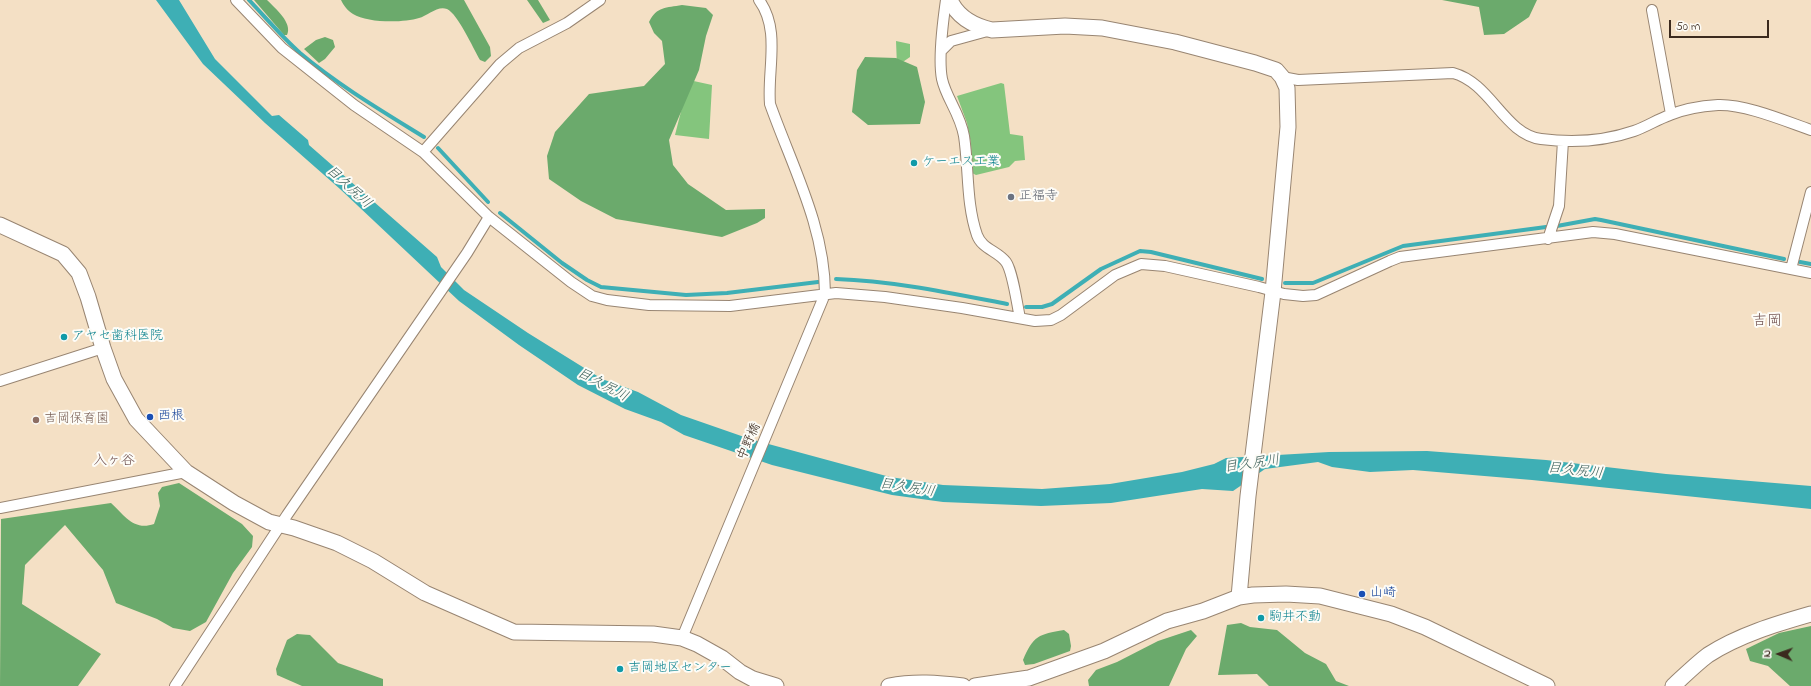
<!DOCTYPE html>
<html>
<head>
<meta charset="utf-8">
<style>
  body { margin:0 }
  #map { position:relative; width:1811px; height:686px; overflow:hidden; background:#f4e0c5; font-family:"Indie Flower",sans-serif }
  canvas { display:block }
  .north { position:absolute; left:1759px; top:634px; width:40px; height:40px; -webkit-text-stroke:3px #fdfcf7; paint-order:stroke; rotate:272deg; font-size:11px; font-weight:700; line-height:16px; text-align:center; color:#3b2a1e }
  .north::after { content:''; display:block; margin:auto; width:14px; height:18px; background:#3b2a1e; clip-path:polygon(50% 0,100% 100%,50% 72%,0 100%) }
  .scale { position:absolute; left:1669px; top:20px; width:100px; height:18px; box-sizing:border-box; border:2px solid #3b2a1e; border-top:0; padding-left:5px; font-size:12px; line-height:14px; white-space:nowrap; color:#3b2a1e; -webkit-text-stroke:3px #fdfcf7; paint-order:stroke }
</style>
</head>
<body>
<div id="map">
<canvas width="1811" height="686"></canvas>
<div class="north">N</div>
<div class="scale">50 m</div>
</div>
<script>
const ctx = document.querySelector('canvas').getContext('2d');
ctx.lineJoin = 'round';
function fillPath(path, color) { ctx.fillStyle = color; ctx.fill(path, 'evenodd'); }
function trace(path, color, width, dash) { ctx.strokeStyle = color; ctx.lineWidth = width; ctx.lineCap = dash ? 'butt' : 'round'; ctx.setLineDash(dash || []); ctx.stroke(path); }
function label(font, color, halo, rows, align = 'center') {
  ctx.font = font + ' "Indie Flower","Klee One",sans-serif'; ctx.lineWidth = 4; ctx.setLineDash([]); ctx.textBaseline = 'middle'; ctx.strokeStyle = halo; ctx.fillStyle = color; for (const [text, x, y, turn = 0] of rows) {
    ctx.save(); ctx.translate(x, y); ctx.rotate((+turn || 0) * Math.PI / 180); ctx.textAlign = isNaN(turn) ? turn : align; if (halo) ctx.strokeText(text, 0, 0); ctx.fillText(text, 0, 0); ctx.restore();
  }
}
fillPath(new Path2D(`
  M896 41 910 44V57L897 66Z
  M689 80 712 85 709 139 675 135Z
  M1001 83 1004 84 1010 134 1023 136 1025 160 1015 161 1009 167 976 175 972 173 971 144 967 123 957 96Z`), '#84c57d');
fillPath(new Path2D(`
  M254 0H267C275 8 293 23 287 35H284Z
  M341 0H464L490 47 491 56 485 62 480 60C473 48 458 14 447 9 438 5 427 16 419 18 403 23 367 23 353 14 347 10 344 6 341 0Z
  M527 0H538L550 20 543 23Z
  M1442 0H1537L1529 17 1504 34 1484 35 1479 7Z
  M682 5 706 8 713 15 706 36 699 70 669 140 673 165 688 184 726 210 765 209V218L757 223 722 237 616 219 581 201 549 179 547 156 555 132 589 94 644 86 665 64 662 41 654 33 649 22C657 6 666 8 682 5Z
  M325 37 333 40 335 47 325 59 319 63 304 49 316 40Z
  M865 57 896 58 917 67 925 102 920 124 868 125 852 112 857 70Z
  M179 483 242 524 253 536 252 547 233 573 206 622 190 631 173 628 157 619 116 603 103 570 65 525 25 565 22 604 101 654 78 686H0L1 519 111 503C125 516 134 531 154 524L160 506 158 493 162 487Z
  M1241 623 1250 627 1277 630 1305 653 1326 664 1336 681 1349 686H1269L1257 674 1218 675 1227 625Z
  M1811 626V686H1790L1768 666 1750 661 1746 649 1779 633Z
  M1064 630 1069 634 1071 646 1070 651 1034 664 1025 665 1023 660C1033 636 1039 634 1064 630Z
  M1191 630 1197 636 1186 649 1169 686H1089L1088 680 1096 670 1117 662 1158 641Z
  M297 634 310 635 338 663 383 679V686H302L277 675 276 669 287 640Z`), '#6baa6c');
fillPath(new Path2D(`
  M156 0H179L215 59 272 116 279 115 308 140 309 145 437 257 441 267 464 290 528 333 602 379 638 392 681 415 750 439 890 477 943 485 1042 489 1110 484 1182 472 1214 464 1226 458 1329 452 1427 451 1546 460 1666 474 1811 486V509L1532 480 1413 470 1370 472 1332 467 1318 462 1265 469 1233 491 1202 489 1111 503 1041 506 943 502 892 495 772 465 684 435 661 422 625 409 578 385 519 345 459 301 340 189 265 123 203 64Z`), '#3eafb5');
trace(new Path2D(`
  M249 0C266 18 282 37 300 53 338 85 382 111 424 137
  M438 148 488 202
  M500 213 562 263 587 280 601 287 686 295 727 293 818 282
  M1557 226 1595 219 1601 220 1784 259
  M1800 262 1811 264
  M836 279C894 281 950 293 1007 304
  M1285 283H1313L1403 246 1546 227
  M1026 307H1042L1052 304 1101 269 1140 251 1151 252 1262 279`), '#3eafb5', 4);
const street = new Path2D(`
  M236 0 282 48 354 105 423 152 489 217 571 282 592 296 607 300 649 305 730 306 836 293 885 297 962 308 1035 321 1051 320 1061 315 1115 275 1141 264 1165 266 1259 287 1284 294 1303 296 1316 295 1390 261 1400 257 1593 232 1615 234 1811 273
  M946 0C943 21 938 59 942 79 946 98 960 113 964 136 969 169 966 203 977 235 982 249 998 251 1006 262 1013 272 1017 305 1020 318
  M1652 10 1671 114
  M942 50 951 41 991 30
  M1282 77 1298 80 1453 73C1491 83 1504 134 1541 139 1572 143 1605 141 1634 131 1646 127 1658 119 1670 115 1684 109 1702 106 1718 105 1745 104 1785 121 1811 130
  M423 152 500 64 519 48 567 23 600 0
  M1548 239 1559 206 1563 141
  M1791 269 1811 192
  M0 381 103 348
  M0 508 186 472
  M682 638 825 294C825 227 792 166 770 104 767 70 781 30 759 0
  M175 686 287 515 467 253 489 217`);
const secondary = new Path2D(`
  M950 0C958 18 974 26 992 30L1065 26 1102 28 1175 42 1255 63 1276 70 1282 77 1287 88 1288 127 1273 292 1248 496 1239 597
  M0 225 63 254 79 273 88 297 103 348 114 379 136 419 186 472 234 503 269 522 294 528 337 543 373 561 425 593 514 632 653 634 682 638 697 644 722 658 740 672 753 679 776 686
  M889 686C915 681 938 683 963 686
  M975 686 1029 678 1104 651 1167 621 1203 611 1239 597 1253 595 1286 594 1320 596 1391 614 1425 627 1547 686
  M1673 686C1684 676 1696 664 1708 655 1739 635 1776 624 1811 614`);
trace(street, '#988572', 12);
trace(secondary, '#988572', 17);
trace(street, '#fff', 10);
trace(secondary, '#fff', 15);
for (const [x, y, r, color] of [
  [914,163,4,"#0f9aa8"],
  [1011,197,4,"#6b7280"],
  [64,337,4,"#0f9aa8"],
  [150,417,4,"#1a4fb4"],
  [36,420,4,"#8d6e63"],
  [1362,594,4,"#1a4fb4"],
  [1261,618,4,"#0f9aa8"],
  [620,669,4,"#0f9aa8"]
]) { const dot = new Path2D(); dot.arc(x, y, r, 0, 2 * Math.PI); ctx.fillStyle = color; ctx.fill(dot); trace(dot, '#fdfcf7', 1.5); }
label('13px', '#0d838f', '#fdfcf7', [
  ["ケーエス工業",922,163],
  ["アヤセ歯科医院",72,337],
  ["駒井不動",1269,618],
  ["吉岡地区センター",628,669]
], 'left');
label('13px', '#5b616d', '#fdfcf7', [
  ["正福寺",1019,197]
], 'left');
label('13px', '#164399', '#fdfcf7', [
  ["西根",158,417],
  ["山崎",1370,594]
], 'left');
label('13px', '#785e54', '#fdfcf7', [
  ["吉岡保育園",44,420]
], 'left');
label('13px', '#3b2a1e', '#fdfcf7', [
  ["中野橋",750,442,-66]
]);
label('italic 14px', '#3c5f5a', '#fdfcf7', [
  ["目久尻川",348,188,42],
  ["目久尻川",602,386,28],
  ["目久尻川",1252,465,-8],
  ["目久尻川",1575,472,6],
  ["目久尻川",907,489,9]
]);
label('14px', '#735452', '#fdfcf7', [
  ["入ヶ谷",114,462]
]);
label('15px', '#735452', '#fdfcf7', [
  ["吉岡",1767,323]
]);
</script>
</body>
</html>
